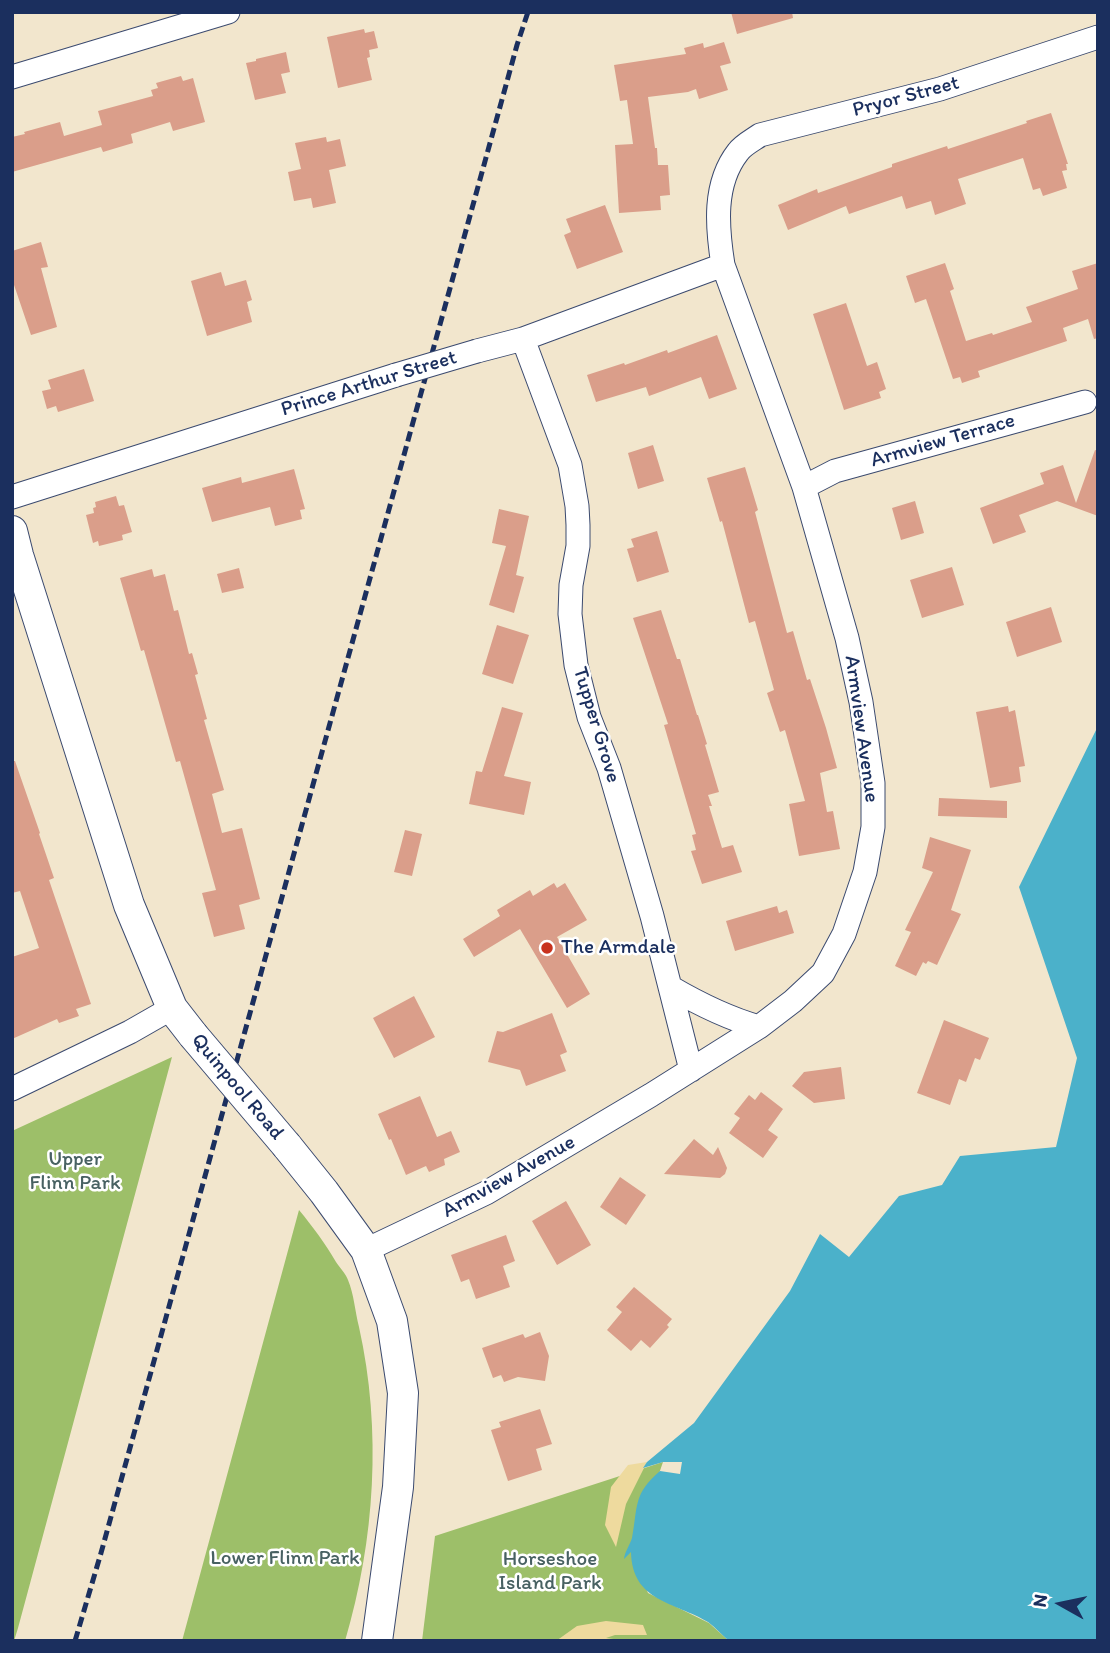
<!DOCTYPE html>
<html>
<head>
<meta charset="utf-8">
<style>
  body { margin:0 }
  #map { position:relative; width:1110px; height:1653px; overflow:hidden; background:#f2e6cd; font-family:Itim,sans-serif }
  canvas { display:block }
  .frame { position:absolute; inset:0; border:14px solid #1b2f5e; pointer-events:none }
  .north { position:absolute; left:1026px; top:1569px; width:70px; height:70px; -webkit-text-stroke:5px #fff; paint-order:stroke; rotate:279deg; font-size:19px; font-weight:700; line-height:28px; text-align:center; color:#1b2f5e }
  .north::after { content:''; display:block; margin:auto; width:24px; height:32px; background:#1b2f5e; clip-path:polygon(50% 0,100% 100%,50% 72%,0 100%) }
</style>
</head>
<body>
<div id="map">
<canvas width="1110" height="1653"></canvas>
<div class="frame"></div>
<div class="north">N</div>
</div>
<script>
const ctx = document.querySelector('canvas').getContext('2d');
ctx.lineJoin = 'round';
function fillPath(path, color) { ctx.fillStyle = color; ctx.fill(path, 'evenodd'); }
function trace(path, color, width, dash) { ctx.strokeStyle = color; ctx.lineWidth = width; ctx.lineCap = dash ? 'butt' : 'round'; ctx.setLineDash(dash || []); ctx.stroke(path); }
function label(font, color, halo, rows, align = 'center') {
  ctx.font = font + ' Itim,sans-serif'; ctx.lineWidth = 5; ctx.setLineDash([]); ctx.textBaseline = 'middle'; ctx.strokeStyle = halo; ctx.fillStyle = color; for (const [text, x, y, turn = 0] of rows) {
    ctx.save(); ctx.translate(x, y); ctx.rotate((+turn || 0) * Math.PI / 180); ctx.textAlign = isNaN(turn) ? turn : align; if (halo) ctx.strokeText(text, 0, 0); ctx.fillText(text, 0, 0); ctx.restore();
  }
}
fillPath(new Path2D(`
  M172 1057 18 1628 14 1641H12V1131Z
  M299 1210C313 1227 325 1243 336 1262 340 1268 346 1274 348 1280 354 1294 355 1312 359 1327 382 1430 375 1540 345 1641H182Z
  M663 1462 632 1552 648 1593 709 1623 729 1641H422L435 1536Z`), '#9dbf69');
fillPath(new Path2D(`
  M647 1462 626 1504 616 1547 605 1525 611 1487 628 1465Z
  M606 1621 643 1625 647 1635H615L606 1638 628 1641H597L599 1639 589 1641H556L577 1626Z`), '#eeda9e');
fillPath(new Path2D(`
  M1098 726V1641H729C722 1635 715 1627 708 1622 675 1602 632 1602 631 1552L624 1559C625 1551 630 1545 632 1538 638 1506 633 1494 660 1471L680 1474 682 1462H663L643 1468 647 1462 694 1423 790 1291 820 1234 849 1257 899 1196 942 1185 960 1156 1056 1147 1077 1058 1019 887Z`), '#4bb1ca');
fillPath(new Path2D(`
  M731 12H792L793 18 737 34Z
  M364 29 365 33 374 31 378 48 369 50 370 57 367 58 372 80 338 88 327 37Z
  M724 42 731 63 720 66 728 90 699 99 696 89 688 92 648 97 655 148H657L658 165H668L670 195 660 196 661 210 619 213 615 145 633 144 627 100 620 101 614 65 686 54 684 48 703 43 704 48Z
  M286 52 290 72 281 74 286 93 255 100 246 63 256 61V59Z
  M181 76 183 81 193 78 205 122 173 131 170 122 131 134 133 143 103 152 101 147 12 172V137L25 134 24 132 60 122 64 136 102 125 98 111 153 96 151 90 158 88 156 83Z
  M1051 113 1068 164H1066L1067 170 1062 171 1067 188 1043 196 1040 188 1033 190 1023 158 958 179 966 204 935 215 931 201 906 209 902 196 849 214 846 206 788 230 778 205 817 189 818 193 892 167V164L947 146 948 149 1027 123 1026 121Z
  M326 137 327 142 340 139 346 166 329 170 336 203 313 208 311 198 294 201 288 172 301 169 295 143Z
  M605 205 623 252 577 269 564 235 571 232 566 219Z
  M41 242 48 267 41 268 57 327 31 335 12 279V251Z
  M945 263 954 289 950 291 966 341 992 333 993 335 1032 322 1026 307 1078 289 1072 271 1098 263V338L1094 339 1088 319 1063 328 1067 341 978 371 980 377 962 383 960 377 953 379 926 299 915 303 906 276Z
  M221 272 225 286 246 280 252 300 247 302 252 322 207 336 191 281Z
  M846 303 867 366 877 362 886 389 879 392 881 398 844 410 813 314Z
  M717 335 737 389 709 399 701 377 649 396 646 387 596 402 587 375 624 363 625 365 667 350 668 353Z
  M84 369 94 401 58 412 56 406 47 409 42 391 51 389 48 380Z
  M653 445 664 481 638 489 628 453Z
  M1095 450 1098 451V516L1057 501 1019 515 1026 532 993 544 980 508 1044 484 1040 473 1063 465 1076 503Z
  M745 467 758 510 755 512 787 633 793 631 807 680 810 679 826 728 837 768 820 773 827 812 833 811 840 849 799 856 789 804 805 801 785 730 780 732 767 693 774 690 755 621 749 623 722 521 720 522 707 478Z
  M294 469 305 509 300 510 302 519 275 526 270 507 212 522 202 488 241 477 242 483Z
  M116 496 119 506 124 505 132 532 122 535 123 540 99 546 98 541 93 543 86 515 94 513 93 508 96 507 95 502Z
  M915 501 924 533 901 540 892 508Z
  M499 509 529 516 516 575 524 577 514 613 489 605 506 546 492 543Z
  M657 531 669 572 637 582 627 549 634 547 631 539Z
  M952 567 964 605 922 618 910 580Z
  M239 568 244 588 222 593 217 574Z
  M152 569 154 577 165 574 174 611 178 610 189 654 192 653 198 674 195 675 207 719 204 720 224 790 212 794 222 833 242 828 260 899 239 905 245 929 214 937 202 893 216 890 180 761 176 762 144 650 141 651 120 578Z
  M1051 607 1062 642 1017 657 1006 622Z
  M661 610 677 659H680L697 715H698L707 744 705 745 719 792 708 795 712 806H709L722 848 733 845 742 872 702 884 691 851 696 850 692 835 696 834 664 725 668 724 633 618Z
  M497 625 529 635 513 684 482 674Z
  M1008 706 1009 712 1015 710 1025 766 1019 767 1021 782 990 788 976 712Z
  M502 707 523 713 504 776 531 782 524 815 469 804 476 771 482 772Z
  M12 761H15L40 833 39 834 54 878 49 880 91 1004 76 1009 79 1016 59 1023 57 1019 12 1039V957L39 948 20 891 12 893Z
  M939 798 1007 801V818L938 816Z
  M405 830 422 834 412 876 394 872Z
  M930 837 971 850 951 910 961 914 937 965 928 961 926 964 923 962 916 976 895 966 911 932 905 930 933 872 922 868Z
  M554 883 557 888 565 883 587 920 557 937 590 994 567 1008 520 929 474 957 463 939 500 916 497 910 530 890 533 896Z
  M777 906 779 913 787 910 794 933 735 951 726 921Z
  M414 996 435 1037 394 1058 373 1018Z
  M552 1013 567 1052 560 1055 566 1071 526 1086 520 1070 488 1062 497 1031 503 1032Z
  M944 1020 989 1038 980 1060 975 1058 966 1082 959 1079 950 1105 917 1093Z
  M841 1067 845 1099 814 1103 792 1086 804 1072Z
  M761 1092 783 1109 768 1130 778 1137 763 1158 729 1133 740 1118 734 1114 749 1095 755 1100Z
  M420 1096 437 1137 451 1131 460 1152 444 1159 445 1165 429 1172 426 1166 406 1175 391 1139 389 1140 378 1114Z
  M694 1139 713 1155 718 1147 727 1168 725 1174 720 1178 664 1174Z
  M620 1177 646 1195 626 1225 600 1207Z
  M566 1201 591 1245 557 1265 532 1221Z
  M506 1235 515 1261 503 1266 510 1287 476 1299 469 1279 461 1282 451 1255Z
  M634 1287 672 1319 667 1325 669 1327 650 1348 641 1340 631 1351 607 1330 622 1312 616 1307Z
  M540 1332 549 1356 545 1381 518 1377 504 1382 501 1375 493 1378 482 1348 523 1334 525 1338Z
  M540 1409 552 1444 536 1449 542 1470 508 1481 491 1430 501 1427 499 1422Z`), '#da9e8a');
const minor = new Path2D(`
  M12 77 228 12
  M523 339 570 465 577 506 578 525V546L571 585 570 614 576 665 589 717 609 768 652 916 691 1070
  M477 351 523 339 723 265
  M804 487 835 471 1085 402
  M12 497 396 375
  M670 987C699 1004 727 1018 759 1027
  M12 1089 130 1032 172 1008
  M366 1250 486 1193 651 1095 759 1027 793 1001 823 973 844 934 865 872 873 827V783L861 702 847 638 804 487 723 265C717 227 713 184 738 152 743 145 753 140 760 135L940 89 1098 37`);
const major = new Path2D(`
  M12 531 18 555 129 905 172 1008 193 1035
  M287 1146 324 1192 366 1250 392 1321 403 1393 398 1487 377 1641`);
trace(minor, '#3b4a6f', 25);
trace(major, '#3b4a6f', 32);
trace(minor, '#fff', 23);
trace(major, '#fff', 30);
trace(new Path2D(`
  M75 1641 101 1553 468 223 517 45 528 12`), '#1b2f5e', 5, [10, 5]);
const minorBridge = new Path2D(`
  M396 375 477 351`);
const majorBridge = new Path2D(`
  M193 1035 287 1146`);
trace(minorBridge, '#3b4a6f', 25, []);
trace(majorBridge, '#3b4a6f', 32, []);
trace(minorBridge, '#fff', 23);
trace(majorBridge, '#fff', 30);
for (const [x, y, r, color] of [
  [547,948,7,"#c8321e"]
]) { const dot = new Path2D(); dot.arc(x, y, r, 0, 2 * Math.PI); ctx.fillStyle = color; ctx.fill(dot); trace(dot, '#fff', 2.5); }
label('21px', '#1b2f5e', '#fff', [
  ["Pryor Street",906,97,-15],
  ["Prince Arthur Street",369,384,-17],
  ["Armview Terrace",943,441,-16],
  ["Tupper Grove",596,725,73],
  ["Armview Avenue",861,729,82],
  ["Quinpool Road",237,1087,50],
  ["Armview Avenue",509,1177,-29]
]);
label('21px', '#1b2f5e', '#fff', [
  ["The Armdale",561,948]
], 'left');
label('21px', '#486162', '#fff', [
  ["Upper",75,1160],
  ["Flinn Park",75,1184],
  ["Lower Flinn Park",285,1559],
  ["Horseshoe",550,1560],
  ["Island Park",550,1584]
]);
</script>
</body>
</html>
